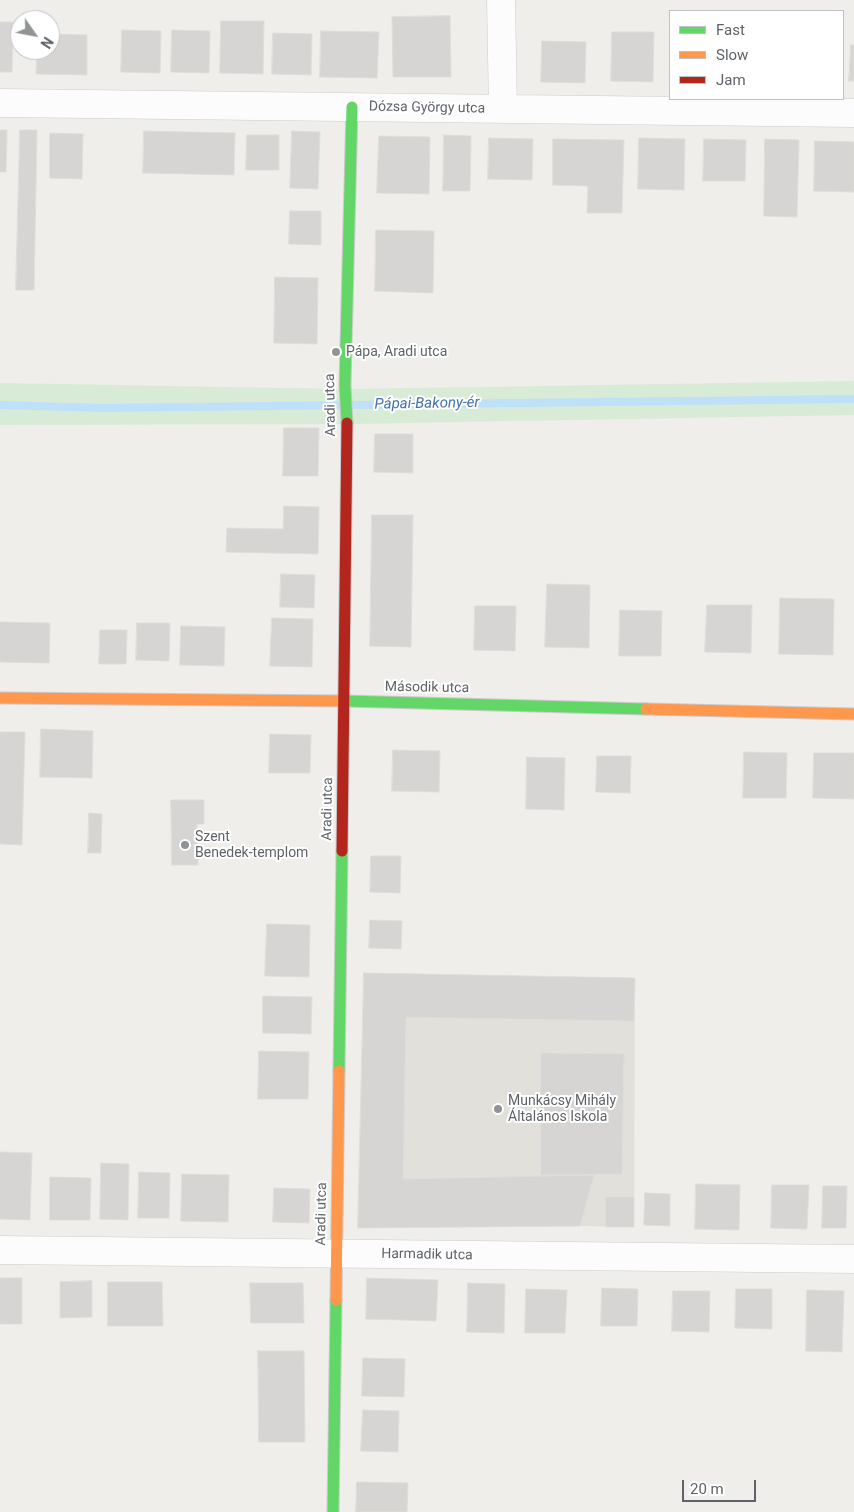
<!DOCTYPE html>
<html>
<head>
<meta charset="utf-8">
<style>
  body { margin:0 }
  #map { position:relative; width:854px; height:1512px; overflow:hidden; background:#efeeea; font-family:Roboto,sans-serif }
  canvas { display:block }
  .legend { position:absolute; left:669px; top:10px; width:175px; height:90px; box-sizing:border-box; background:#fff; border:1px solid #bfc1c3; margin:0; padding:6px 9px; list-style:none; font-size:15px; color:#5f6368 }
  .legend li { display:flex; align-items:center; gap:10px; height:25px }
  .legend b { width:25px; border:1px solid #bfc1c3 }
  .north { position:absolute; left:10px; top:10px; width:50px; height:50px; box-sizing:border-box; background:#fff; border:1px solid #bfc1c3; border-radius:50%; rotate:123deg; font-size:14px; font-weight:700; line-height:20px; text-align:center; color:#5f6368 }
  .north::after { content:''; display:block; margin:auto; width:18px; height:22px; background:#919496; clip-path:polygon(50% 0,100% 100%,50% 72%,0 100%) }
  .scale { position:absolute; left:682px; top:1480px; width:74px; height:22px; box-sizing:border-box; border:2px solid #5f6368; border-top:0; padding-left:6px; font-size:15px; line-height:18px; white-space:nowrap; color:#5f6368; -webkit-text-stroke:4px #fff; paint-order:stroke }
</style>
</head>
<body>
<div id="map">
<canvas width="854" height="1512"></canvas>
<ul class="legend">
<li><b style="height:6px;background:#63d668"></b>Fast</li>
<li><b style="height:6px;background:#ff974d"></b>Slow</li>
<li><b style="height:6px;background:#b3261e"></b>Jam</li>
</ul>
<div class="north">N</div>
<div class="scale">20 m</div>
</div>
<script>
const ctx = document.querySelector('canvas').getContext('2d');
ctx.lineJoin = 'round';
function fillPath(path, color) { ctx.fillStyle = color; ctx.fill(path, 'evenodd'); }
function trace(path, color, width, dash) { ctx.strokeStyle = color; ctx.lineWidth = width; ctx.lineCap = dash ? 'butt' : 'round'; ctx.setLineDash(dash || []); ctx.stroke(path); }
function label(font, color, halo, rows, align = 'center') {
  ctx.font = font + ' Roboto,sans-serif'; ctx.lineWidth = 4; ctx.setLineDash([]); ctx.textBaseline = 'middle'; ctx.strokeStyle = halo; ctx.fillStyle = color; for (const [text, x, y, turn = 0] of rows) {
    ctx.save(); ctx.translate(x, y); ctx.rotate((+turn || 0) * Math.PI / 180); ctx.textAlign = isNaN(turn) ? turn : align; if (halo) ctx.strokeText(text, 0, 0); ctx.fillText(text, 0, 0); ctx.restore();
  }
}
fillPath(new Path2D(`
  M364 973 635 978 634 1227 580 1226 358 1228Z`), '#e2e0da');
fillPath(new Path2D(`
  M854 381V415L352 424 0 425V383L348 389Z`), '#d8ebd6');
trace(new Path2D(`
  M0 405 102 408 854 399`), '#bfe0f9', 8);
const building = new Path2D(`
  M450 16 451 77H393L392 17Z
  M221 21H264L263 74 220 73Z
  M0 22H13L12 72H0Z
  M122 30 161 31 160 73 121 72Z
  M172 30 210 31 209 73 171 72Z
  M321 31 379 32 377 78 320 77Z
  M612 32H654L653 82 611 81Z
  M273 33 312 34 311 75 272 74Z
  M50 34 87 35V75L36 74 37 50H50Z
  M542 41 586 42 585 83 541 82Z
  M851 45H854V81H849Z
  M0 130H7L6 172H0Z
  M20 130H37L34 290H16Z
  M144 131 235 133 234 175 143 173Z
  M292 131 320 132 318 189 290 188Z
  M50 133 83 134 82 179 50 178Z
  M247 135H279V170H246Z
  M444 135 471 136 470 191H443Z
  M379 136 430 137 429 194 377 193Z
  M489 138 533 139 532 180 488 179Z
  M639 138 685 139 684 190 638 189Z
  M553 139 624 140 622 213H587L588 186 553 185Z
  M704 139 746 140 745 181H703Z
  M765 139 799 140 797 217 764 216Z
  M815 141 854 142V192L814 191Z
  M290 211H321V245L289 244Z
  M376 230 434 231 433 293 375 291Z
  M275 277 318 278 317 344 274 343Z
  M284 428H319L318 476H283Z
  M375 434H413V473L374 472Z
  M284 506 319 507 318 554 226 552 227 528 283 529Z
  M372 515H413L411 647 370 646Z
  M281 574 315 575 314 608 280 607Z
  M547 584 590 585 589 648 545 647Z
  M780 598 834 599 833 655 779 654Z
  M707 605H752L751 653 705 652Z
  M475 606H516L515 651 474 650Z
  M620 610 662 611 661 656H619Z
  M272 618 313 619 312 667 270 666Z
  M0 622 50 623 49 663 0 662Z
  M137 623H170L169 661 136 660Z
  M181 626 225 627 224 666 180 665Z
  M100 630H127L126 664H99Z
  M41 729 93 731 92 778 40 777Z
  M0 732H25L22 845 0 844Z
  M270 734 311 735 310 773H269Z
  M393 750 440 751 439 792 392 791Z
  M744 752 787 753 786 798H743Z
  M814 753H854V799L813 798Z
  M597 756H631L630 793 596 792Z
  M527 757 565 758 564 810 526 809Z
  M171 800H204V824H197L198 865H172Z
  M89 813 102 814 101 853H88Z
  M371 856H401L400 893 370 892Z
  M370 920 402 921 401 949 369 948Z
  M267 924 310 925 309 977 265 976Z
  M364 973 635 978 634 1021 406 1017 403 1179 594 1175 580 1226 358 1228Z
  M263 996 312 997 311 1034 263 1033Z
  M259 1051 309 1052 308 1099H258Z
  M541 1053 624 1054 622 1174 541 1175Z
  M0 1152 32 1153 30 1220 0 1219Z
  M101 1163 129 1164 128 1220 100 1219Z
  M139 1172 170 1173 169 1218H138Z
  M182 1174 229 1175 228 1222 181 1221Z
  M50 1177 91 1178 90 1220H50Z
  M696 1184 740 1185 739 1230 695 1229Z
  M772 1185H809L807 1229 771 1228Z
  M823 1186H847L846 1228H822Z
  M274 1188 310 1189 309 1223 273 1222Z
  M645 1193 670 1194V1226L644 1225Z
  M606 1197H634V1227H606Z
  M0 1278H22V1324H0Z
  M367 1278 438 1280 436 1321 366 1319Z
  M92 1281V1317L60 1318V1282Z
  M108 1282H162L163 1326H108Z
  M250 1283H303L304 1323H251Z
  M468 1283 505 1284 504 1333 467 1332Z
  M602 1288 638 1289 637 1326H601Z
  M526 1289 567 1290 565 1333H525Z
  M736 1289H772V1329L735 1328Z
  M807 1290 844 1291 842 1352 806 1351Z
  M673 1291H710L709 1332 672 1331Z
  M258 1351H304L305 1442H259Z
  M363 1358 405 1359 404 1397 362 1396Z
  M363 1410 399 1411 398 1452 361 1451Z
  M357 1482 408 1483 407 1512H356Z`);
fillPath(building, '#d6d5d3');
trace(building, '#deddd9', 1);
const street = new Path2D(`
  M501 0 503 109
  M0 103 854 113
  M0 1250 854 1259`);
const fast = new Path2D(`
  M347 423 345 385 352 107
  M345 701 646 709
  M339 1071 342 851
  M333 1512 336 1300`);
const slow = new Path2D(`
  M0 698 345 701
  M646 709 854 714
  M336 1300 339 1071`);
const jam = new Path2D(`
  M342 851 347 423`);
trace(street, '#cbcccc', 29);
trace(fast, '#cacacb', 13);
trace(slow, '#cacacb', 13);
trace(jam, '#cacacb', 13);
trace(street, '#fdfcfc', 28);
trace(fast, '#63d668', 11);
trace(slow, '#ff974d', 11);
trace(jam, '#b3261e', 11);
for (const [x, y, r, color] of [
  [336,352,5,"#919496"],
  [185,845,5,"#919496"],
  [498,1109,5,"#919496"]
]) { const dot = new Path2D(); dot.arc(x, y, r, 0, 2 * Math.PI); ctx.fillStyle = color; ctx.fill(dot); trace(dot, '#fff', 2); }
label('14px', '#5f6368', '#fff', [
  ["Dózsa György utca",427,108,1],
  ["Aradi utca",331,405,-91],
  ["Második utca",427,688,1],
  ["Aradi utca",328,809,-89],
  ["Aradi utca",322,1214,-89],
  ["Harmadik utca",427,1255,1]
]);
label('14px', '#5f6368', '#fff', [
  ["Pápa, Aradi utca",346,352],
  ["Szent",195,837],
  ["Benedek-templom",195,853],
  ["Munkácsy Mihály",508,1101],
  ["Általános Iskola",508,1117]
], 'left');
label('italic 15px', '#4174aa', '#fff', [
  ["Pápai-Bakony-ér",427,404,-1]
]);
</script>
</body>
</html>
